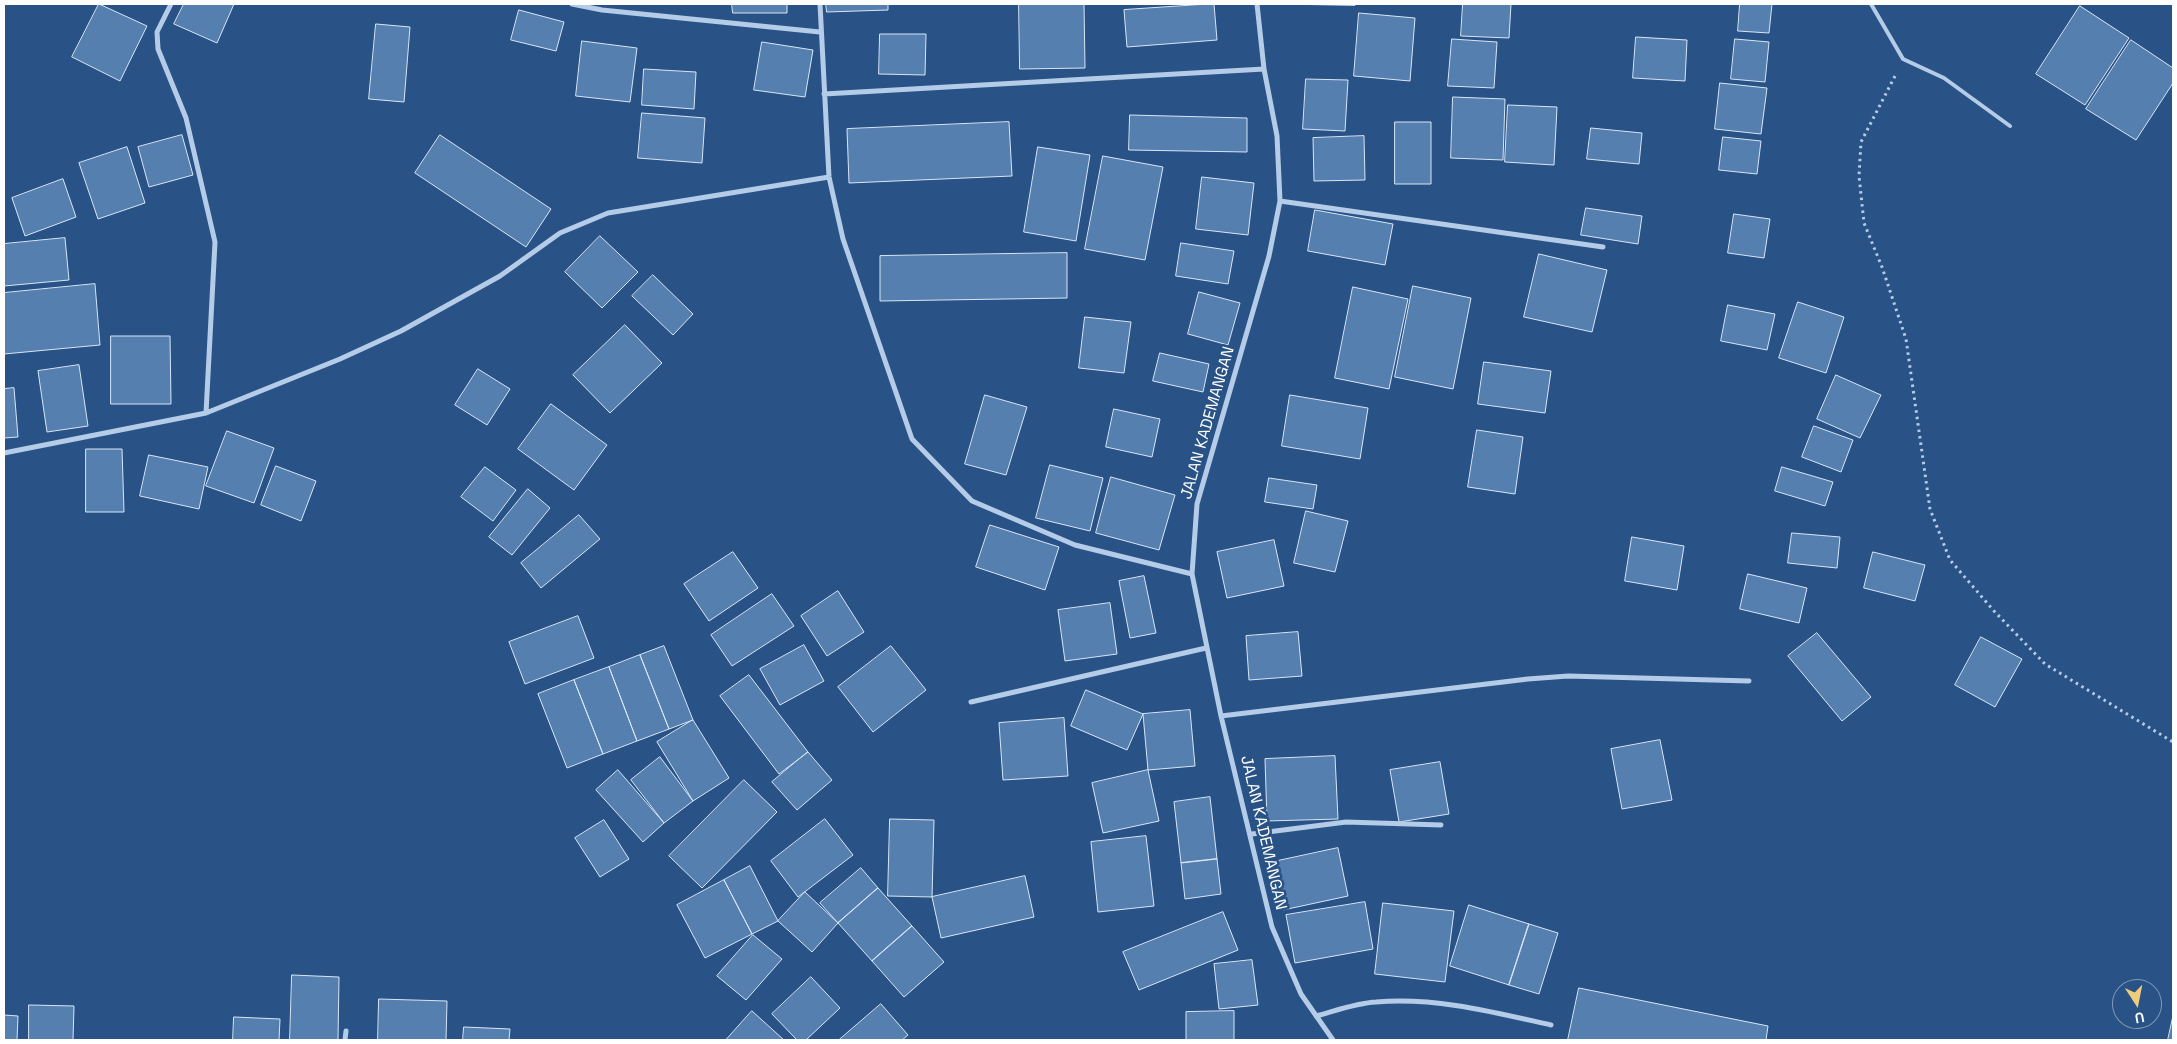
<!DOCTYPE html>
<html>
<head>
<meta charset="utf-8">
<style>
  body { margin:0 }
  #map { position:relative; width:2177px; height:1044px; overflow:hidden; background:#295386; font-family:"Space Grotesk",sans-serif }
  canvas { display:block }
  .frame { position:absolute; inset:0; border:5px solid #fff; pointer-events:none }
  .north { position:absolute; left:2112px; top:979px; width:50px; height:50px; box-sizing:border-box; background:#295386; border:1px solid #7f98b6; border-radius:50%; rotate:169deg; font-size:14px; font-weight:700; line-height:20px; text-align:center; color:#fff }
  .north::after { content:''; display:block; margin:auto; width:18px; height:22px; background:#efcb7b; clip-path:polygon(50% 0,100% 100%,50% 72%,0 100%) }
</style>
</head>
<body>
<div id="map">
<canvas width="2177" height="1044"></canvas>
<div class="frame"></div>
<div class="north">U</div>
</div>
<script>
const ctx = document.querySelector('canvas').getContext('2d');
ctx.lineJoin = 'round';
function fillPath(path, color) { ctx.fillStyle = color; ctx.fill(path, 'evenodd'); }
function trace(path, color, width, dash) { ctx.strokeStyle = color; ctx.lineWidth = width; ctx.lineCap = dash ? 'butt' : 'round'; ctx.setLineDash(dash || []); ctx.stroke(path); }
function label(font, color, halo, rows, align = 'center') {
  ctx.font = font + ' "Space Grotesk",sans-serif'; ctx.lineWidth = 5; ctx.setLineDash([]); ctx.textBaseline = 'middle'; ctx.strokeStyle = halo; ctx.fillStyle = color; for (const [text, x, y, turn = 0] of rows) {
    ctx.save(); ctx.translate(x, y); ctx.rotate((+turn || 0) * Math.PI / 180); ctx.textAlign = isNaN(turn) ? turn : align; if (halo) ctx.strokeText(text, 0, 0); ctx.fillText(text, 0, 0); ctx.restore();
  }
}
const building = new Path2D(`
  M99 4 147 26 120 81 72 57Z
  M184 4H234L217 43 174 24Z
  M732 4H787V13H733Z
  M826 4H888V10L827 12Z
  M1019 4H1084L1085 68 1020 69Z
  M1214 4 1217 40 1127 47 1124 10Z
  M1285 4H1355V5Z
  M1463 4H1511L1509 38 1461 36Z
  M1740 4H1772L1769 33 1738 31Z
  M2080 6 2129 38 2085 105 2036 74Z
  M519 10 564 22 556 51 511 40Z
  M1359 13 1415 18 1410 81 1354 76Z
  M376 24 410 27 404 102 369 99Z
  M880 34H926L925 75 879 74Z
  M1636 37 1687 40 1685 81 1633 78Z
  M1452 39 1497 42 1494 88 1448 86Z
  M1735 39 1769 42 1765 82 1731 79Z
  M2131 40 2173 68V83L2136 140 2086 109Z
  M582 41 637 48 630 102 576 96Z
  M762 42 813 50 805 97 754 90Z
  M644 69 696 72 694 109 642 105Z
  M1306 79 1348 80 1345 131 1303 129Z
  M1720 83 1767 88 1761 134 1715 129Z
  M1453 97 1505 99 1503 160 1451 158Z
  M1508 105 1557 107 1554 165 1505 162Z
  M642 113 705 118 702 163 638 158Z
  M1130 115 1247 118V152L1129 150Z
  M1009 122 1012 176 849 183 847 129Z
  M1395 122H1431V184H1395Z
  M1591 128 1642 133 1639 164 1587 159Z
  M182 135 193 175 149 187 138 147Z
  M440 135 551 209 526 247 415 173Z
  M1364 136 1365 180 1314 181 1313 138Z
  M1723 137 1761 141 1757 174 1719 170Z
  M127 147 145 203 98 219 79 163Z
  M1038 147 1090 155 1076 241 1024 232Z
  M1103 156 1163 167 1145 260 1085 249Z
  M1202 177 1254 183 1248 235 1196 229Z
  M63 179 76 217 25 236 12 198Z
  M1586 208 1642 216 1638 244 1581 235Z
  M1315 210 1393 224 1385 265 1308 251Z
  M1734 214 1770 219 1764 258 1728 253Z
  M600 236 638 272 602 308 565 272Z
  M65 238 69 280 4 286V244Z
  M1181 243 1234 251 1228 284 1176 276Z
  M1067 253V298L880 301V256Z
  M1539 254 1607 270 1592 332 1524 317Z
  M653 275 693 314 673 335 632 296Z
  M95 284 100 345 4 354V293Z
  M1413 286 1471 298 1453 389 1395 377Z
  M1353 287 1408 299 1389 389 1335 378Z
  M1199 292 1240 303 1228 345 1188 334Z
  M1798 302 1844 317 1826 373 1779 358Z
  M1728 305 1775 314 1767 350 1721 341Z
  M1085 317 1131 322 1124 373 1079 368Z
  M625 325 662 363 610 413 573 375Z
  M111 336H170L171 404H111Z
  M1160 353 1209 364 1203 392 1153 381Z
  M1484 362 1551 371 1545 413 1478 404Z
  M79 365 88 426 47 432 38 371Z
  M478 369 510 389 487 425 455 405Z
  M1836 375 1881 395 1860 438 1817 419Z
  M14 388 18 437 4 438V389Z
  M985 395 1027 407 1006 475 965 464Z
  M1290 395 1368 408 1360 459 1282 446Z
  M551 404 607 445 574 490 518 449Z
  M1114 409 1160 419 1152 457 1106 447Z
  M1814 426 1853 440 1841 472 1802 457Z
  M1477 430 1523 437 1515 494 1468 487Z
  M227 431 274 448 254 503 206 486Z
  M86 449H122L124 512H86Z
  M149 455 208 467 199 509 140 496Z
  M1050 465 1103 478 1090 531 1036 518Z
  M276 466 316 481 301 521 261 505Z
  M485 467 516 490 493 521 461 497Z
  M1782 467 1833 482 1825 506 1775 491Z
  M1111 477 1175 495 1159 550 1096 533Z
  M1269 478 1317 485 1313 509 1265 502Z
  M528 489 550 508 512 555 489 537Z
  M1306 511 1348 521 1335 572 1294 563Z
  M579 515 600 539 541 588 521 563Z
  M990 525 1059 547 1045 590 976 567Z
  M1792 533 1840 537 1837 568 1788 563Z
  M1632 537 1684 546 1677 590 1625 581Z
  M1274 540 1284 586 1227 598 1217 552Z
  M733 552 758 588 709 621 684 584Z
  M1873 552 1925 565 1915 601 1864 588Z
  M1748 574 1807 588 1799 623 1740 609Z
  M1144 576 1156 633 1130 638 1119 581Z
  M838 591 864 632 827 656 801 616Z
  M772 594 794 626 732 666 711 635Z
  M1110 603 1117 654 1065 661 1058 610Z
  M578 616 594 658 525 684 509 642Z
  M1298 632 1302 676 1249 680 1246 636Z
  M1817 633 1871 697 1842 721 1788 656Z
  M1981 637 2022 659 1995 707 1955 685Z
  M804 645 824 681 780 705 760 669Z
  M664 646 693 720 669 729 640 655Z
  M891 646 926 690 873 732 838 687Z
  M640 655 669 729 637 741 609 667Z
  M609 667 637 741 603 754 574 680Z
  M749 675 808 752 779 774 720 696Z
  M574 680 603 754 567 768 538 694Z
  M1086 690 1143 714 1127 750 1071 726Z
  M1190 710 1195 766 1148 770 1143 714Z
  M1064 718 1068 776 1003 780 999 723Z
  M693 720 729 778 693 801 657 742Z
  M1660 740 1672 800 1622 809 1611 749Z
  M808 752 832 780 797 810 772 782Z
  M1335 756 1338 819 1267 821 1265 759Z
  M660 757 693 801 664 823 631 780Z
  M1440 762 1449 814 1399 822 1390 770Z
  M618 770 664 823 643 842 596 790Z
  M1148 770 1159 821 1103 833 1092 783Z
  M744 780 777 812 702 888 669 856Z
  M1210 797 1217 859 1181 863 1174 802Z
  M825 819 853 855 798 897 771 861Z
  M890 819 934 820 932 897 888 896Z
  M604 820 629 859 600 877 575 838Z
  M1146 836 1154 906 1098 912 1091 842Z
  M1338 848 1348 896 1283 910 1273 862Z
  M1217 859 1221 894 1185 899 1181 863Z
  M750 866 778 921 752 934 724 880Z
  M861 868 878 888 838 923 820 903Z
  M1025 876 1034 917 941 938 932 897Z
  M724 880 752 934 705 958 677 905Z
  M878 888 912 926 872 961 838 923Z
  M805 892 838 923 812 952 778 921Z
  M1365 902 1373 949 1295 963 1286 915Z
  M1383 903 1454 911 1445 982 1375 974Z
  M1469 905 1529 924 1509 985 1450 966Z
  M1223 912 1238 950 1139 990 1123 952Z
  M1529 924 1558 933 1539 994 1509 985Z
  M912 926 944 962 904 997 872 961Z
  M753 935 782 959 746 1000 717 976Z
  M1252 960 1258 1005 1219 1009 1214 964Z
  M292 975 339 977 338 1040H290Z
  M811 977 840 1008 806 1040H797L772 1014Z
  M1579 988 1768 1026 1766 1040H1568Z
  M379 999 447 1001 446 1040H378Z
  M881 1004 908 1035 902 1040H839Z
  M29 1005 74 1006 73 1040H29Z
  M752 1011 784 1040H726Z
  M1234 1011V1040H1186V1012Z
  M4 1015 18 1016 17 1040H4Z
  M2173 1016V1040H2168Z
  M234 1017 280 1019 279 1040H233Z
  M464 1027 510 1029 509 1040H463Z`);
fillPath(building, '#557faf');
trace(building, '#d7e6f6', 1);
trace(new Path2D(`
  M1895 76 1861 142 1859 176 1864 223 1882 267 1906 339 1930 509 1950 560 1994 611 2045 664 2173 742`), '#b4cce8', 3, [2.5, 4]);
trace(new Path2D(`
  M1871 4 1903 59 1944 78 2010 126`), '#b4cce8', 4);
trace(new Path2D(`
  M171 4 157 32 158 49 186 118 215 242 206 413
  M572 4 602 10 820 32
  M820 4 829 177 843 239 912 439 972 501 1075 545 1192 574
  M1257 4 1264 69 1277 136 1280 201 1269 256 1197 504 1192 574 1221 716 1272 927 1301 994 1333 1040
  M824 94 1264 69
  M1280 201 1603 247
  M4 453 206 413 340 359 401 331 500 276 560 233 608 213 829 177
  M971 702 1206 648
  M1221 716 1528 679 1568 676 1749 681
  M1252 834 1346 822 1441 825
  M1316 1016C1335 1011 1356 1003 1376 1002 1436 997 1493 1012 1551 1025
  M345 1040 346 1031`), '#b4cce8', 5);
label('16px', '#fff', '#295386', [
  ["JALAN KADEMANGAN",1208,423,-74],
  ["JALAN KADEMANGAN",1263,833,77]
]);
</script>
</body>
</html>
